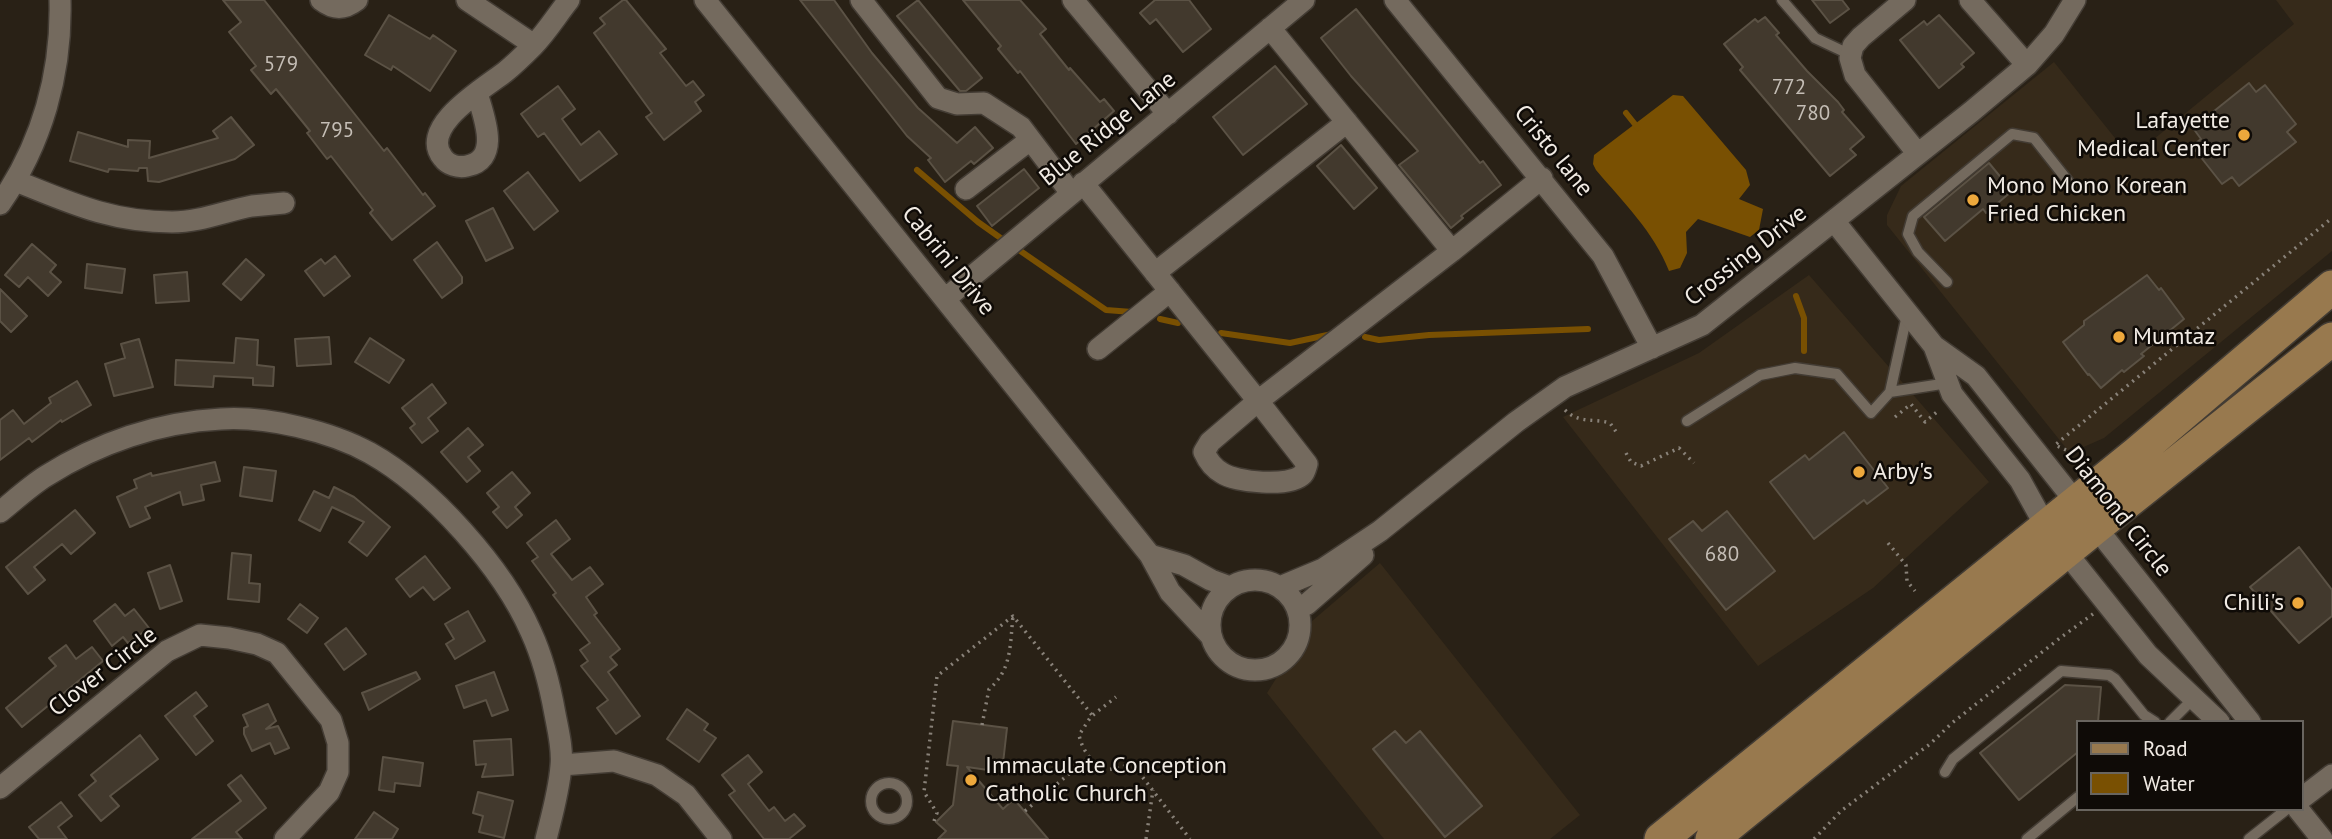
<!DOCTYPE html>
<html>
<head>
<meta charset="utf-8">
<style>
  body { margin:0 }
  #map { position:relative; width:2332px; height:839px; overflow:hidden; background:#292116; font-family:"PT Sans",sans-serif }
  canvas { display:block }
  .legend { position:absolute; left:2076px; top:720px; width:228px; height:91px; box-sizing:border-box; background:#0f0b07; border:2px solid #69655f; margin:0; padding:9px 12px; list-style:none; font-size:21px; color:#f1ebe4 }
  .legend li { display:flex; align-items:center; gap:14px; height:35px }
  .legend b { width:35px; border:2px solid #69655f }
</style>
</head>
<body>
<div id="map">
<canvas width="2332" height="839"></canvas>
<ul class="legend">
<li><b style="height:9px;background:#98794e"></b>Road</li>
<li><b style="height:19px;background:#795002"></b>Water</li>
</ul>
</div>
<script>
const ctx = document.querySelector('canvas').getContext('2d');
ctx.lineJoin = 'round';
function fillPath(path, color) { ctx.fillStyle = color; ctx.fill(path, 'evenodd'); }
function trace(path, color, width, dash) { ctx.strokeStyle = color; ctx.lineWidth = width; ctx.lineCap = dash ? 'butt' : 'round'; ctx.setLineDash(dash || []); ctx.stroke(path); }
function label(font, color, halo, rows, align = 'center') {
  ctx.font = font + ' "PT Sans",sans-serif'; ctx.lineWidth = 5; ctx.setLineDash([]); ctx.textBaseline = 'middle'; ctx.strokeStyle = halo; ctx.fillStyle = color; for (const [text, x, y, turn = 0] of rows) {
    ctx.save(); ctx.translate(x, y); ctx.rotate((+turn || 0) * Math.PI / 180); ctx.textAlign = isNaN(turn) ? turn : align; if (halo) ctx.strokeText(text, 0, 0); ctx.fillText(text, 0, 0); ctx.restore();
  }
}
fillPath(new Path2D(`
  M2276 0H2332V251L2104 438 2070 453 1887 225V215L1901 186 2054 62 2131 158 2294 24Z
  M1809 275 1989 482 1873 588 1758 666 1563 417 1699 353Z
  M1380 563 1580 815 1550 839H1384L1267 693 1312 621Z`), '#362a1a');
fillPath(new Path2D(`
  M1673 95 1683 96 1746 170 1750 185 1739 199 1763 209 1759 230 1750 237 1698 219 1686 232 1687 253 1680 268 1669 271C1654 232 1623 202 1596 170L1593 164 1594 155Z`), '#795002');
trace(new Path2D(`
  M1626 113 1638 128
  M917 170 978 222 1002 239
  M1019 250 1106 310 1132 312
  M1796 296 1804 318V351
  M1160 319 1178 323
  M1221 333 1290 343 1332 334
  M1365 337 1379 340 1429 335 1588 329`), '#795002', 6);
const building = new Path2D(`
  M223 0H264L384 151 387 148 423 195 425 193 435 206 392 240 370 213 373 210 331 156 327 159 307 133 310 131 276 89 271 94 251 70 256 66 229 32 241 22Z
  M623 0H626L666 49 660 53 686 86 693 81 704 95 695 102 701 111 664 140 646 117 652 113 594 33 605 24 600 18Z
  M800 0H834L872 53 918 108 957 143 975 127 993 148 974 164 971 161 945 182 928 160 931 158 907 136Z
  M918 0 982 78 966 91H960L897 16Z
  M963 0H1020L1046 29 1040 34 1069 70 1070 68 1100 102 1104 99 1114 111 1076 144 1020 71 1018 73 998 49 1001 46Z
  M1155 0H1189L1211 29 1183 52 1156 19 1150 24 1140 13Z
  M1812 0H1842L1849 9 1830 23Z
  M1356 9 1480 163 1483 161 1501 185 1461 216 1463 218 1451 228 1399 165 1418 151 1351 76 1321 38Z
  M389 15 430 39 433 35 456 51 430 91 393 66 391 70 365 55Z
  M1939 15 1974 53 1961 64 1964 67 1939 88 1900 40 1924 21 1927 25Z
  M1765 17 1779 33 1776 35 1807 71 1838 102 1844 110 1842 112 1864 137 1850 149 1856 155 1830 176 1740 70 1743 67 1724 44 1755 19 1758 22Z
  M1275 66 1307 104 1243 155 1213 117Z
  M2249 83 2256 92 2265 85 2296 124 2287 132 2296 142 2239 186 2232 177 2222 184 2192 146 2201 139 2193 128Z
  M558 86 575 109 562 119 581 145 599 131 617 154 580 181 544 133 538 137 521 114Z
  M231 117 254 145 235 159 159 182 148 181 147 168H139L138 171 109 169 108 172 70 161 78 132 128 147V140L150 141 149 158 218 138 213 131Z
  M1341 145 1377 188 1354 209 1317 166Z
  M1989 163 2012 191 1986 213 1983 209 1945 241 1924 217Z
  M1024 169 1039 188 992 226 977 206Z
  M528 172 558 211 534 230 504 191Z
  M493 208 513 248 486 261 466 221Z
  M437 242 462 277V283L442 298 414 260Z
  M32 244 56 265 50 272 61 282 48 296 28 277 19 287 5 275Z
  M335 256 350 276 324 296 305 271 321 259 325 264Z
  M246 259 264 275 241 300 223 284Z
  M87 264 125 269 122 293 85 288Z
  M187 272 189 301 156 303 154 275Z
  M2147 275 2159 290 2161 288 2184 319 2141 354 2144 356 2124 372 2122 370 2101 388 2089 374 2088 375 2063 342 2084 325V321Z
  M0 289 27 316 11 332 0 321Z
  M329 337 331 364 297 366 295 339Z
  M236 338 258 340 257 365 274 367 273 386 253 385V378L214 376 213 387 175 385 176 360 234 363Z
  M370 338 404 360 389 383 355 362Z
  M139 339 153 387 114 396 105 364 125 358 121 344Z
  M77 381 91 405 62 422 61 420 32 442 29 438 0 460V420L13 410 24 424 51 403 49 398Z
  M432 384 446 403 428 418 438 431 422 443 410 428 415 424 402 408Z
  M468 428 483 445 468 457 480 471 467 482 441 452Z
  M1844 432 1888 488 1867 504 1864 500 1814 539 1770 482 1805 455 1809 460Z
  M215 462 220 481 201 485 204 500 183 505 180 492 145 507 150 518 130 527 117 497 137 488 134 480 151 473 152 476Z
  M244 467 276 471 272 501 240 496Z
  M512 472 530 493 515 507 522 515 507 528 493 512 499 507 487 493Z
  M334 487 354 497 390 527 367 556 349 542 364 522 332 507 320 531 299 520 314 491 329 498Z
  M75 510 95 533 71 554 62 544 34 567 45 580 28 594 6 567Z
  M1727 511 1775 571 1726 610 1669 539 1693 521 1702 531Z
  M556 520 570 539 551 554 572 580 590 567 603 584 586 597 597 613 594 615 620 649 610 657 617 665 608 672 640 716 616 734 597 708 608 700 581 666 588 661 580 650 590 643 553 595 556 593 532 561 538 557 527 543Z
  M2299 547 2332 590V616L2299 643 2250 587Z
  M232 553 251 555 249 583 260 584 259 602 228 599Z
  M425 556 450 588 434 600 423 587 410 597 396 579Z
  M170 565 182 601 160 609 148 573Z
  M115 604 125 616 134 609 149 628 128 643 123 637 112 646 94 621Z
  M300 604 318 618 307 633 288 619Z
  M468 611 485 641 455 659 446 644 454 639 445 624Z
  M346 628 366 654 344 670 325 644Z
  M66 645 76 659 92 647 103 661 22 727 6 708 56 666 49 658Z
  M416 672 420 679 369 710 362 693Z
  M494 672 508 710 492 716 486 700 464 708 456 686Z
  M2065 685 2101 687 2098 722H2078V752L2019 800 1980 753Z
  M196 692 207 706 194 716 213 741 196 755 165 716Z
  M268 704 276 721 266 729 278 726 289 748 275 754 270 743 252 751 244 734V728L248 726 243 715Z
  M687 709 708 724 704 730 716 738 699 762 667 739Z
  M953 721 1007 728 1002 772 967 767 1003 809 1014 799 1048 839H938L946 831 936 822 953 805 958 766 947 765Z
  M1395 731 1406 743 1420 731 1482 806 1445 837 1373 749Z
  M140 735 158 759 110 796 119 806 101 821 79 795 96 781 91 775Z
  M511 739 513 775 482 777 486 764 476 765 474 741Z
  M748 755 762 772 748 784 769 811 774 807 785 821 794 814 805 826 789 839H764L729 795 735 791 722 775Z
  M383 757 423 763 420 786 395 783 394 792 379 790Z
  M241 775 266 808 236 832 242 839H192L241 801 228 785Z
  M478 792 513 801 504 838 479 832 483 816 473 813Z
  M61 802 72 816 58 827 67 839H39L29 827Z
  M374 812 398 829 392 839H355Z`);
fillPath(building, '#42392d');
trace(building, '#5b5245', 2);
const service = new Path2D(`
  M1782 0 1815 38 1851 55
  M1947 282 1918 252 1908 234 1913 216 2012 134 2034 138 2068 181
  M1890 392 1948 383
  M1687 421 1760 375 1795 368 1837 374 1871 413 1890 392 1907 315
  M2170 722 2194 698
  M1945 772 1953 759 2061 671 2109 675 2115 679 2144 715 2155 722
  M871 801a18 18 0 1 1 36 0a18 18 0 1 1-36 0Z
  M2027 839 2078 797
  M2249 839 2287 809`);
const minor = new Path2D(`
  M321 0C334 10 344 10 357 0
  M467 0 534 45
  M705 0 1150 555 1170 592 1211 636
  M861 0 938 98 957 104 984 103 1021 127 1071 193
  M1073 0 1168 114
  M1395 0 1603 256 1652 348
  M1905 0 1861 37 1853 46 1850 58 1855 75 1918 154
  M1970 0 2027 65
  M1270 28 1452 251
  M477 93C483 115 502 159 467 166 458 168 448 165 443 158 417 127 486 87 505 72 515 64 524 55 533 46 546 33 557 15 569 0
  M16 181C71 203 111 222 172 222 200 222 225 211 252 206 263 205 274 204 284 203
  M1083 183 1258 401 1452 251 1542 178
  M966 189 1030 140
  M0 204C42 144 62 73 60 0
  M1834 221 1934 346 1976 376 2250 722
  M1155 273 1347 122
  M945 299 1304 0
  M1934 346 1952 394 2020 480 2046 527 2148 655 2219 722
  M1098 349 1170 291
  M1258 401 1307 464C1306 467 1305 472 1303 474 1290 488 1235 482 1222 473 1213 468 1208 461 1204 452L1210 442Z
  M0 512C15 500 30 486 46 476 98 443 159 422 221 419 266 416 330 431 370 453 431 487 503 568 531 632 543 658 550 686 555 714 558 730 563 749 561 766 559 791 552 815 546 839
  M1150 555 1184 565 1211 580 1230 587
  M1210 625a45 45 0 1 1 90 0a45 45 0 1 1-90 0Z
  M1280 587 1323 569 1380 531 1516 422 1565 387 1702 325 1971 112 2027 65 2054 34 2075 0
  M1297 609 1307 604 1363 555
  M562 765 614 761 657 775 686 795 721 839
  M0 788 167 651 200 635 229 638 257 644 277 653 331 720 338 743V772L329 792 285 839
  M2302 798 2332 775
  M2298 809 2322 839`);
const primary = new Path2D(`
  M1661 839 2137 453 2332 287
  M1712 839 2096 527 2332 339`);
trace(service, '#433c34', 13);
trace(minor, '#433c34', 24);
trace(primary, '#433c34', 36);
trace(new Path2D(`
  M1565 410C1579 424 1594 418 1610 423L1617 433
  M1895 417 1911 404 1925 422 1938 411
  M2066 450 2055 445 2332 218
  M1626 453 1631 462 1641 466 1679 448 1694 463
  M1888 543 1906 565 1907 581 1915 591
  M1093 715 1116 697
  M982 725 989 689C1012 670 1010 644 1013 616
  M1025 811 1088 758
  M934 821 937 813 924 792 937 676 1013 616 1092 715 1079 735C1083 752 1090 758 1102 770L1121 768 1131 762 1190 839
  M1146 839 1153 790
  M1814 839 1841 811 1930 744 1952 723 2060 638 2093 614`), '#898279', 3.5, [2, 5]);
trace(service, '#746a5e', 10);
trace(minor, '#746a5e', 21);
trace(primary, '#98794e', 33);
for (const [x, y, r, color] of [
  [2244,135,7,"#eda83c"],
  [1973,200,7,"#eda83c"],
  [2119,337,7,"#eda83c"],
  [1859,472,7,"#eda83c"],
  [2298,603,7,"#eda83c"],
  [971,780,7,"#eda83c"]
]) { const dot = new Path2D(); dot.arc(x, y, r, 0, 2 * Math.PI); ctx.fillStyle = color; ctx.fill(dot); trace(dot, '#0f0b07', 2.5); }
label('21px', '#c5beb6', null, [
  ["579",281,65],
  ["772",1789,88],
  ["780",1813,114],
  ["795",337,131],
  ["680",1722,555]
]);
label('24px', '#f1ebe4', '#0f0b07', [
  ["Lafayette",2230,121,"right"],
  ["Medical Center",2230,149,"right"],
  ["Mono Mono Korean",1987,186],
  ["Fried Chicken",1987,214],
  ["Mumtaz",2133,337],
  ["Arby's",1873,472],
  ["Chili's",2284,603,"right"],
  ["Immaculate Conception",985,766],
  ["Catholic Church",985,794]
], 'left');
label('24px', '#f1ebe4', '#0f0b07', [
  ["Blue Ridge Lane",1108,129,-39],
  ["Cristo lane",1553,151,51],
  ["Crossing Drive",1746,256,-38],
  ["Cabrini Drive",948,261,51],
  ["Diamond Circle",2118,512,52],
  ["Clover Circle",103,672,-38]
]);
</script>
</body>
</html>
